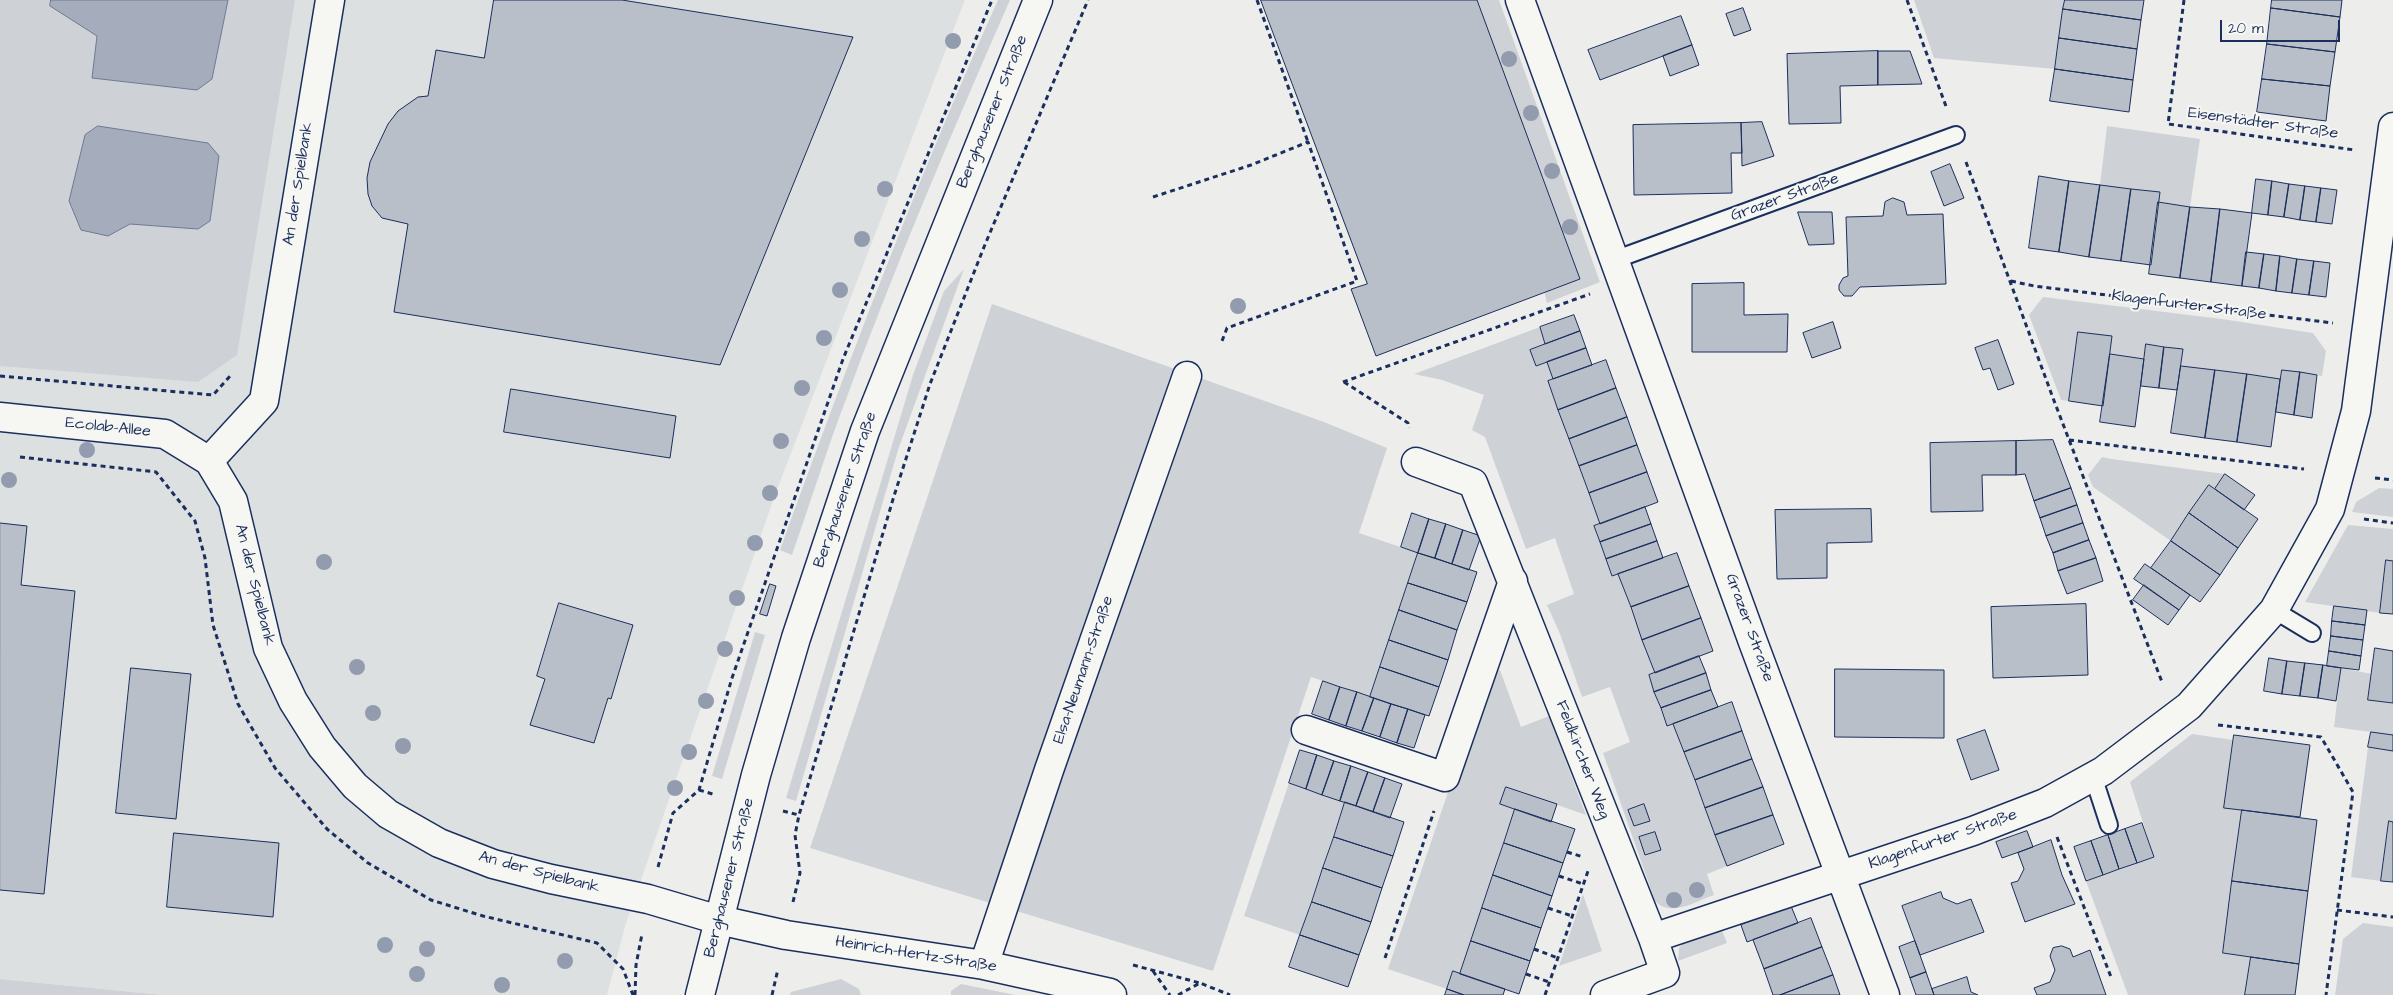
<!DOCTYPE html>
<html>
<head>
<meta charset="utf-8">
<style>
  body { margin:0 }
  #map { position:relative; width:2393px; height:995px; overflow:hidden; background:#edeeec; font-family:"Architects Daughter",sans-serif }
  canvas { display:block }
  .scale { position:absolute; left:2220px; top:20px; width:120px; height:22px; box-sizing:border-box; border:2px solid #1b2f5e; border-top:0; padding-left:6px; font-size:15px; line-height:18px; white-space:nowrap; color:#1b2f5e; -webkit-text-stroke:4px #f6f6f2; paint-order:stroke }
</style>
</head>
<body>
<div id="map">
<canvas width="2393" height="995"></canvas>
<div class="scale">20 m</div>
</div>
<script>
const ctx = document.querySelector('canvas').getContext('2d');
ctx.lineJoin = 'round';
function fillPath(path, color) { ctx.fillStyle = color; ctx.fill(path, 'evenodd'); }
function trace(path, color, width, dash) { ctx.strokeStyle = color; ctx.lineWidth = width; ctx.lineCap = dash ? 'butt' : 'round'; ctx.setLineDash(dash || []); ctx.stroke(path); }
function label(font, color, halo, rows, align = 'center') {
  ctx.font = font + ' "Architects Daughter",sans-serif'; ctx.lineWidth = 4; ctx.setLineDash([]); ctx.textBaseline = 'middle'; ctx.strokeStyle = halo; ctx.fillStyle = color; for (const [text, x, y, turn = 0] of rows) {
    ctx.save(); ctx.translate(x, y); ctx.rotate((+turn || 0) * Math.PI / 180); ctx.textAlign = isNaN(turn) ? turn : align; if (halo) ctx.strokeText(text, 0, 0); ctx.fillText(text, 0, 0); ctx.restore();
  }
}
fillPath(new Path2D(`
  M0 0H965L775 495 626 923 607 995H163L0 979Z`), '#dde0e1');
fillPath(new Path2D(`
  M0 0H295L237 355 198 382 0 366Z
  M998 0H1010C952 132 895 266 845 402 826 452 810 504 792 555L780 550C847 365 917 180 998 0Z
  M1477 0H1499L1600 282 1547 303Z
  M1914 0H2065L2055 69 1934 58Z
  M2107 126 2200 139 2190 207 2158 202 2160 192 2100 185Z
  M964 269 898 450 796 801 786 798 913 375 944 291Z
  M2043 297 2222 319 2313 333 2326 351 2322 376 2282 370 2280 379 2181 366 2183 349 2147 344 2144 359 2110 354 2111 336 2078 333 2069 401 2061 400 2029 315Z
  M992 304 1324 422 1387 448 1359 533 1418 553 1370 697 1311 677 1213 971 810 848Z
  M1540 327 1545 344 1530 350 1536 366 1547 362 1553 379 1548 382 1600 524 1594 526 1612 576 1618 574 1655 673 1649 675 1667 726 1673 724 1727 866 1707 874 1714 895C1696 901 1671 918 1655 901L1603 753 1630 742 1610 687 1582 697 1560 634 1547 605 1574 594 1555 538 1526 549 1485 437 1472 430 1484 395 1442 380 1414 374Z
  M2102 457 2112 459 2225 474 2215 489 2209 486 2171 541 2093 487 2088 475Z
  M2379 488 2393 489V517L2352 512 2356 502Z
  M2348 525 2393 529V561L2386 560 2380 613 2305 602Z
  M755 632 765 635 722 779 712 776Z
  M2341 668 2372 674 2368 700 2393 703V735L2334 727Z
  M1500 670 1521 727 1549 716 1586 815 1506 787 1501 804 1515 809 1460 974 1447 989 1388 969 1488 674Z
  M2192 734 2233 740 2225 807 2242 810 2223 953 2251 957 2245 995H2128L2086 881 2154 857 2130 782Z
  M2368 747 2393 751V822H2389L2381 881 2351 877Z
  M1289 783 1345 802 1300 935 1244 916Z
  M1583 894 1602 951 1559 966Z
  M2363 923 2393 927V995H2335L2343 939Z
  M1721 928 1727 943 1678 961 1679 948 1685 941Z
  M0 979 163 995H0Z
  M841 979 859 989 861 995H790L791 992Z
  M961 984 1016 995H951V991Z`), '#ced2d7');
const water = new Path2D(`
  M51 0H228L212 79 197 90 92 78 97 36 50 6Z
  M98 126 208 143 219 156 210 221 198 229 130 224 108 236 81 230 69 201 85 135Z`);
fillPath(water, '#a5acbc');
trace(water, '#6e7a96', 1);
const building = new Path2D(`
  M494 0H622L853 37 720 365 394 312 408 224 382 218 372 206 368 194 367 178 370 162 388 124 398 111 418 97 428 96 436 50 484 58Z
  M1261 0H1477L1580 279 1376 356 1351 289 1367 284Z
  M2065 0H2144L2141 20 2063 9Z
  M2272 0H2342L2340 17 2271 8Z
  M1743 8 1751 30 1734 36 1726 14Z
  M2271 8 2340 17 2335 52 2267 44Z
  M2063 9 2141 20 2137 49 2059 38Z
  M1681 16 1692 45 1600 80 1588 50Z
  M2059 38 2137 49 2133 80 2055 69Z
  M2267 44 2335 52 2330 86 2262 79Z
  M1692 45 1699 65 1670 76 1663 56Z
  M1878 51V85L1840 86 1841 123 1789 124 1787 54Z
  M1878 51H1910L1922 84 1878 85Z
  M2055 69 2133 80 2129 112 2050 101Z
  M2262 79 2330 86 2326 121 2257 112Z
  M1762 122 1774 156 1742 166 1741 123Z
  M1741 123 1742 153H1731L1732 193 1634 195 1633 125Z
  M1950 164 1964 198 1944 206 1931 172Z
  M2039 176 2069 181 2059 252 2029 248Z
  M2256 179 2272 181 2268 215 2252 213Z
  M2069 181 2100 185 2089 257 2059 252Z
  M2272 181 2289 184 2284 217 2268 215Z
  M2289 184 2305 186 2300 220 2284 217Z
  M2100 185 2131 189 2121 261 2089 257Z
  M2305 186 2321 188 2316 222 2300 220Z
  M2321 188 2337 190 2332 224 2316 222Z
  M2131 189 2160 192 2151 265 2121 261Z
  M1893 198 1904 202 1907 215 1943 214 1946 284 1860 287 1852 296H1844L1839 290V285L1843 278 1848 276 1846 217 1883 216 1885 202Z
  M2158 202 2190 207 2180 278 2149 274Z
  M2190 207 2220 209 2211 282 2180 278Z
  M2220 209 2252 213 2242 286 2211 282Z
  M1798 212H1832L1834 244 1809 245Z
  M2246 252 2264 254 2259 288 2242 286Z
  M2264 254 2280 256 2276 291 2259 288Z
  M2280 256 2297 259 2292 293 2276 291Z
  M2297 259 2314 261 2309 295 2292 293Z
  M2314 261 2330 263 2326 297 2309 295Z
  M1744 283V315L1788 314 1787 352H1692V284Z
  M1574 315 1580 331 1545 344 1540 327Z
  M1833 322 1841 348 1812 358 1803 333Z
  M1580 331 1586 348 1536 366 1530 350Z
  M2078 332 2112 336 2103 406 2069 401Z
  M1998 340 2014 384 1998 390 1990 368 1983 370 1975 348Z
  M2146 344 2164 347 2159 388 2141 386Z
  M2164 347 2183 349 2177 390 2159 388Z
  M1586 348 1592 365 1553 379 1547 362Z
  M2110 354 2144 359 2135 427 2100 422Z
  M1606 360 1616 388 1558 410 1548 381Z
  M2181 366 2215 370 2205 438 2171 433Z
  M2215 370 2247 374 2237 442 2205 438Z
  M2282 370 2300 372 2294 415 2276 412Z
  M2300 372 2317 375 2312 418 2294 415Z
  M2247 374 2280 379 2271 447 2237 442Z
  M1616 388 1627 417 1569 439 1558 410Z
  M511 389 676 416 670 458 504 432Z
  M1627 417 1637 445 1579 466 1569 439Z
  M2053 440 2071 488 2034 501 2025 474 2016 475V441Z
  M2016 441V475H1982L1983 511 1931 512 1930 443Z
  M1637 445 1647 472 1589 493 1579 466Z
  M1647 472 1658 502 1600 524 1589 493Z
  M2225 474 2255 495 2244 510 2215 489Z
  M2209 485 2258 519 2238 548 2189 513Z
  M2071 488 2077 505 2040 518 2034 501Z
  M2077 505 2083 523 2046 536 2040 518Z
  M1645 507 1651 524 1600 542 1594 526Z
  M1871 509 1872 542 1827 543V578L1777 579 1775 510Z
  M1412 513 1429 519 1418 553 1401 547Z
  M2189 513 2238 548 2220 575 2171 541Z
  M1429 519 1446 524 1435 558 1418 553Z
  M0 523 27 526 21 585 75 591 44 894 0 890Z
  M2083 523 2089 540 2053 553 2046 536Z
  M1446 524 1463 530 1452 564 1435 558Z
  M1651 524 1657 541 1606 559 1600 542Z
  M1463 530 1481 536 1469 570 1452 564Z
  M2089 540 2096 558 2058 571 2053 553Z
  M1657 541 1663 558 1612 576 1606 559Z
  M2171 541 2220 575 2200 602 2151 568Z
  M1418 553 1477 572 1467 602 1408 583Z
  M1677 553 1689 586 1631 607 1618 574Z
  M2096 558 2103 581 2067 594 2058 571Z
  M2386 560 2393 561V614L2380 613Z
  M2145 564 2190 595 2179 610 2134 579Z
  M1408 583 1467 602 1457 630 1399 610Z
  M770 584 776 586 767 616 760 614Z
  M2144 585 2179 610 2168 625 2133 600Z
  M1689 586 1701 618 1642 640 1631 607Z
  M559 603 633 625 611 699 608 698 594 743 530 725 545 679 537 676Z
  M2086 604 2088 675 1993 678 1991 607Z
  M2334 606 2367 610 2365 625 2332 621Z
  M1399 610 1457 630 1448 660 1389 640Z
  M1701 618 1713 651 1655 673 1642 640Z
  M2332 621 2365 625 2363 640 2331 636Z
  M2331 636 2363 640 2361 656 2329 651Z
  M1389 640 1448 660 1439 687 1380 667Z
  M2375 648 2393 651V703L2368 700Z
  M2329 651 2361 656 2359 670 2327 666Z
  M1699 656 1706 673 1654 692 1649 675Z
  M2269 658 2287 661 2282 694 2264 691Z
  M2287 661 2305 663 2300 696 2282 694Z
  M2305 663 2323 665 2318 698 2300 696Z
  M2323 665 2341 668 2336 701 2318 698Z
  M1380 667 1439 687 1429 716 1370 697Z
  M131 668 191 674 176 819 116 813Z
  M1835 669 1944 670V738L1835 737Z
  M1706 673 1711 690 1661 708 1654 692Z
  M1323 681 1340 687 1329 720 1312 714Z
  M1340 687 1357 692 1346 726 1329 720Z
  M1711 690 1718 707 1667 726 1661 708Z
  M1357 692 1374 698 1362 731 1346 726Z
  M1374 698 1391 704 1380 737 1362 731Z
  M1732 702 1742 731 1684 752 1673 724Z
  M1391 704 1408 709 1397 743 1380 737Z
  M1408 709 1425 715 1414 748 1397 743Z
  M1985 730 1999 770 1971 780 1957 740Z
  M1742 731 1752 759 1695 780 1684 752Z
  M2371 732 2393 735V751L2368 747Z
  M2234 735 2310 745 2300 817 2224 808Z
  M1300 750 1317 755 1306 789 1289 783Z
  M1317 755 1334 761 1322 795 1306 789Z
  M1752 759 1763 787 1705 808 1695 780Z
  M1334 761 1351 766 1340 801 1322 795Z
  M1351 766 1368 772 1356 806 1340 801Z
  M1368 772 1385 778 1373 812 1356 806Z
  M1385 778 1402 784 1390 818 1373 812Z
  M1506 787 1557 804 1551 822 1500 804Z
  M1763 787 1773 815 1715 835 1705 808Z
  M1345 802 1404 822 1393 856 1334 837Z
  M1644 804 1650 821 1634 826 1628 810Z
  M1515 809 1575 829 1563 863 1504 843Z
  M2242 810 2317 820 2308 891 2232 881Z
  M1773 815 1784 844 1727 866 1715 835Z
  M2389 821 2393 822V882L2381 881Z
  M2142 823 2154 857 2137 863 2125 829Z
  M2125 829 2137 863 2119 869 2108 835Z
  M2027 831 2033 847 2002 858 1996 842Z
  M1655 832 1661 850 1645 855 1639 837Z
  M174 833 279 843 273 917 167 907Z
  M2108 835 2119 869 2103 875 2091 841Z
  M1334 837 1393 856 1382 888 1323 868Z
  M2051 840 2062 875 2075 904 2025 922 2011 883 2018 881 2024 869 2018 853Z
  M2091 841 2103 875 2086 881 2074 847Z
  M1504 843 1563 863 1552 896 1493 875Z
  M1323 868 1382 888 1371 922 1312 902Z
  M1493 875 1552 896 1541 928 1482 908Z
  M2232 881 2308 891 2299 964 2223 953Z
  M1941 892 1943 898 1957 904 1971 899 1984 932 1920 955 1902 906Z
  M1312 902 1371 922 1359 955 1300 935Z
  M1791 906 1798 923 1747 942 1741 925Z
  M1482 908 1541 928 1530 961 1471 941Z
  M1811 918 1822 947 1764 969 1753 940Z
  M1300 935 1359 955 1348 987 1289 967Z
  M1471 941 1530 961 1519 994 1460 974Z
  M1915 941 1926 972 1910 978 1899 947Z
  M2062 946 2070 949 2073 957 2090 950 2106 995H2037L2034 988 2050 982 2055 970 2050 956 2053 948Z
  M1822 947 1833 975 1780 995H1773L1764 969Z
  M2251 957 2299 964 2295 995H2245Z
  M1453 971 1505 989 1503 995H1464L1447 989Z
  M1926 972 1934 995H1916L1910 978Z
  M1833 975 1840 995H1780Z
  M1967 977 1971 992 1978 995H1934L1932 989Z
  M1447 989 1464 995H1445Z`);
fillPath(building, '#b9bfc8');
trace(building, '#1b2f5e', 1);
const lane = new Path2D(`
  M1614 260 1956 135
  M2274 610 2312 633
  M2093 776 2109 825`);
const street = new Path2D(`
  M1520 0 1753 642 1885 995
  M0 417 165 434 209 461 233 501 268 648 293 701 322 747 355 786 388 814 439 843 493 864 551 879 648 899 719 920 786 935 984 965 1110 993 1112 995
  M209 461 264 401 330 0
  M1416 462 1473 483 1653 938 1973 831 2045 803 2103 771 2189 706 2274 610 2330 509 2356 411 2393 127
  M1306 730 1445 777 1513 581
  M984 965 1049 770 1187 376
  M1605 995 1665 973 1653 938`);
const secondary = new Path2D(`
  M700 995 756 775 796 638 865 431 1038 0`);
trace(lane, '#1b2f5e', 20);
trace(street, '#1b2f5e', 31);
trace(secondary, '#1b2f5e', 31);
trace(new Path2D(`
  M1257 0 1308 142
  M1907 0 1947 109
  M2184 0 2168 124 2355 150
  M1966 162 2053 398 2162 682
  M1153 197 1251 165 1308 142 1357 281 1227 328 1222 341
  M2011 281 2034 286 2333 323
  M0 376 213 395 232 374
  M1343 382 1590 294
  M1344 382 1408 423 1409 428
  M2069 440 2304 469
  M20 457 156 472 195 521 205 558 213 625 238 704 275 768 327 829 368 863 431 900 483 916 597 943 623 969 633 995
  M2375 478 2393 480
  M2364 519 2393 523
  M2218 725 2321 737 2353 792 2326 995
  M699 790 716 795
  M783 811 799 815
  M2057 837 2111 977
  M1567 852 1583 857
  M658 867 673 813 699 790 732 678 843 359 992 0
  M1559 876 1583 884
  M793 902 800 873 795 835 799 815 894 496 930 384 984 247 1088 0
  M1548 908 1572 916
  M2337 910 2393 917
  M1534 949 1558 958
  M1385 958 1434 811
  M1133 965 1200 983
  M1153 971 1170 995
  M1526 974 1549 982
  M635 995 636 965 642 934
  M772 995 778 969
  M1178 995 1200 983 1230 995
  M1545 995 1588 871`), '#1b2f5e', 3, [5, 4]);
trace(lane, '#f6f6f2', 16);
trace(street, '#f6f6f2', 28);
trace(secondary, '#f6f6f2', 28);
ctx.fillStyle = '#929cae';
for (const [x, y] of [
  [953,41],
  [1509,59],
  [1531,113],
  [1552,171],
  [885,189],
  [1570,227],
  [862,239],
  [840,290],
  [1238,306],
  [824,338],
  [802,388],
  [781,441],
  [87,450],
  [9,480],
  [770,493],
  [755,543],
  [324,562],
  [737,598],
  [725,649],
  [357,667],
  [706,701],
  [373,713],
  [403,746],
  [689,752],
  [675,788],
  [1697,890],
  [1674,900],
  [385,945],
  [427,949],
  [565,961],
  [417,974],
  [502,985]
]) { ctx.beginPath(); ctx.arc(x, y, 8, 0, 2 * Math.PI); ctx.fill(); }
label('16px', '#1b2f5e', '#f6f6f2', [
  ["Berghausener Straße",993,112,-68],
  ["Eisenstädter Straße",2263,124,8],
  ["An der Spielbank",299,184,-81],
  ["Grazer Straße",1785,198,-20],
  ["Klagenfurter Straße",2189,306,7],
  ["Ecolab-Allee",108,428,6],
  ["Berghausener Straße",846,490,-71],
  ["An der Spielbank",254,585,76],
  ["Grazer Straße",1749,628,70],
  ["Elsa-Neumann-Straße",1084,670,-71],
  ["Feldkircher Weg",1582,760,69],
  ["Klagenfurter Straße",1943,840,-19],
  ["An der Spielbank",539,873,15],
  ["Berghausener Straße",730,878,-76],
  ["Heinrich-Hertz-Straße",916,955,9]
]);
</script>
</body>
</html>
